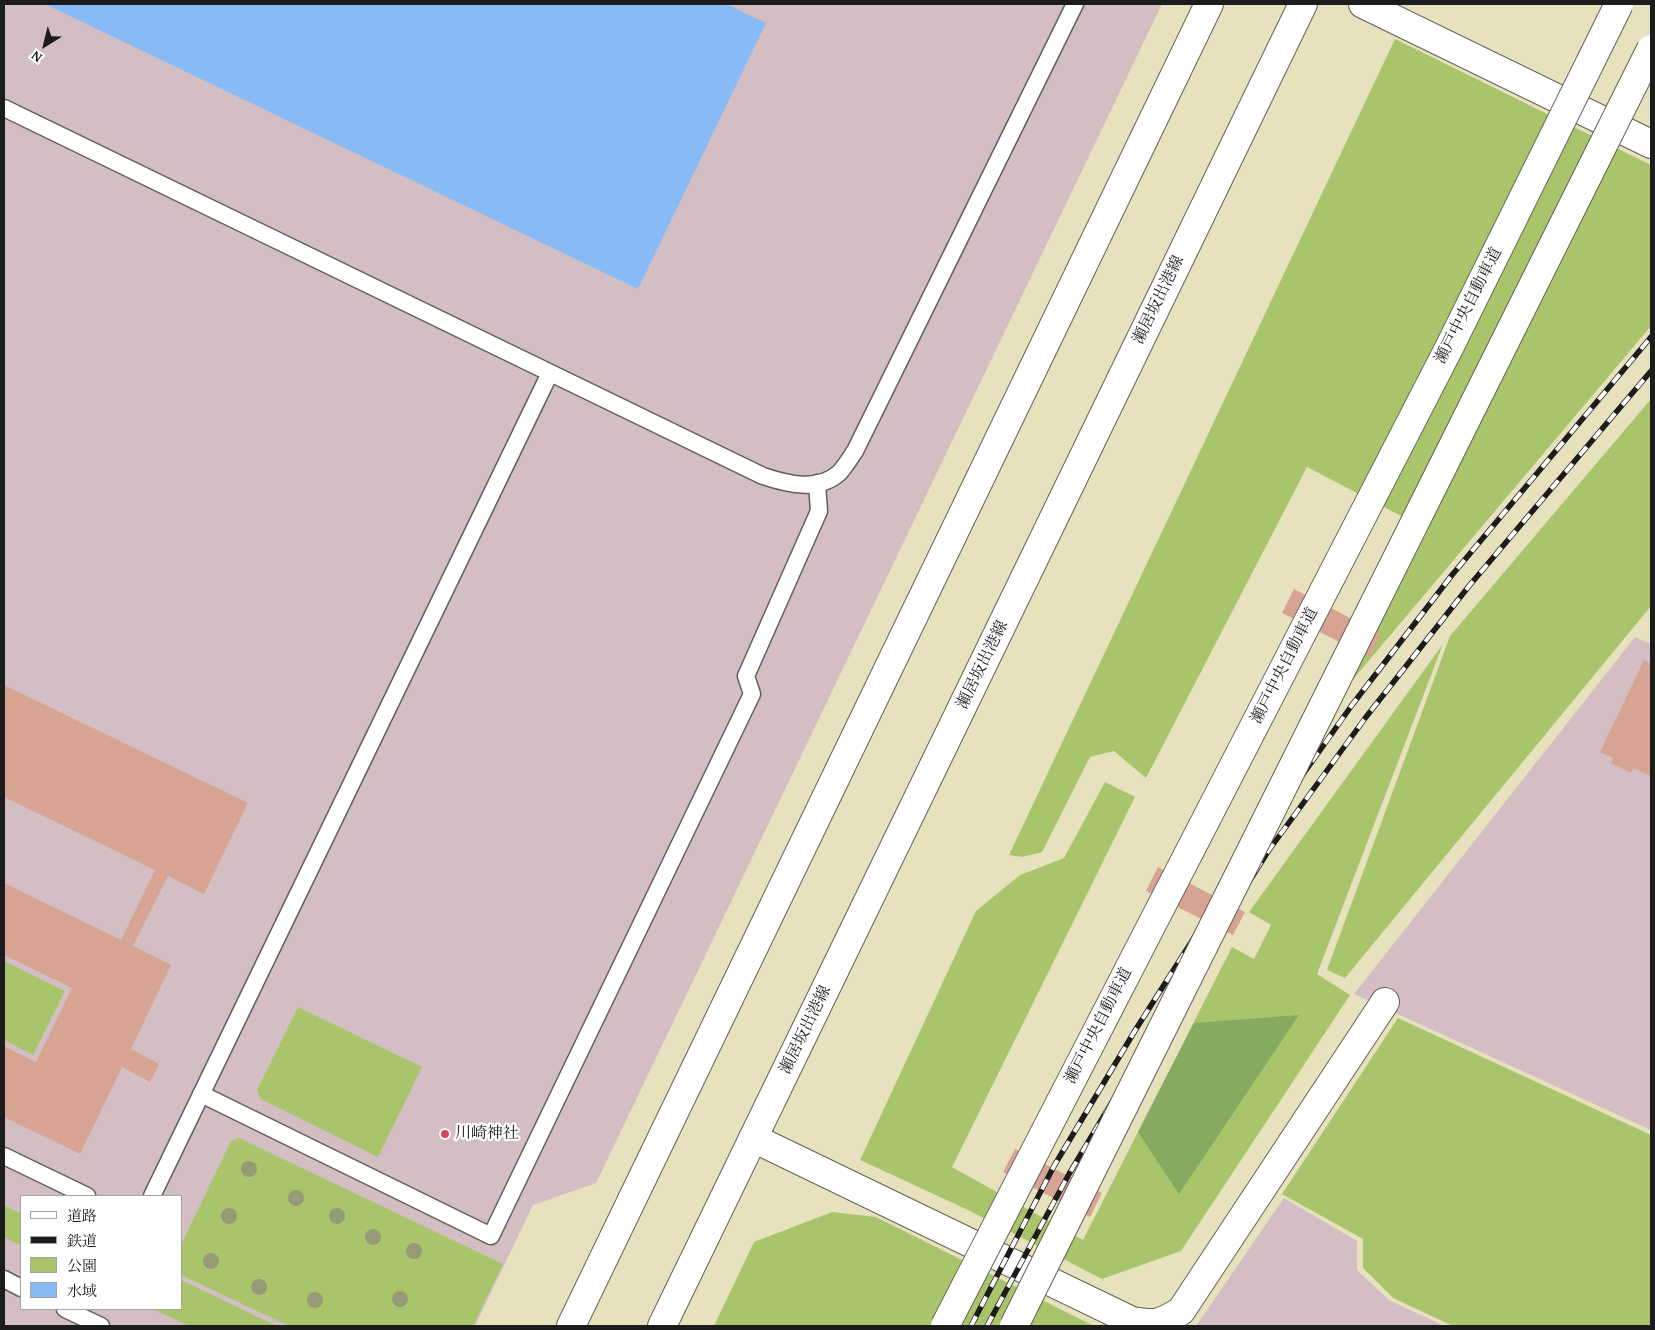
<!DOCTYPE html>
<html>
<head>
<meta charset="utf-8">
<style>
  body { margin:0 }
  #map { position:relative; width:1655px; height:1330px; overflow:hidden; background:#e8e1be; font-family:"Gentium Book Plus","Noto Serif JP",serif }
  canvas { display:block }
  .frame { position:absolute; inset:0; border:5px solid #1c1c1c; pointer-events:none }
  .legend { position:absolute; left:20px; top:1195px; width:162px; height:115px; box-sizing:border-box; background:#fff; border:1px solid #a4a4a4; margin:0; padding:6px 9px; list-style:none; font-size:15px; color:#1c1c1c }
  .legend li { display:flex; align-items:center; gap:10px; height:25px }
  .legend b { width:25px; border:1px solid #a4a4a4 }
  .north { position:absolute; left:20px; top:20px; width:50px; height:50px; -webkit-text-stroke:4px #fff; paint-order:stroke; rotate:216deg; font-size:14px; font-weight:700; line-height:20px; text-align:center; color:#1c1c1c }
  .north::after { content:''; display:block; margin:auto; width:18px; height:22px; background:#1c1c1c; clip-path:polygon(50% 0,100% 100%,50% 72%,0 100%) }
</style>
</head>
<body>
<div id="map">
<canvas width="1655" height="1330"></canvas>
<div class="frame"></div>
<ul class="legend">
<li><b style="height:6px;background:#fff"></b>道路</li>
<li><b style="height:6px;background:#1c1c1c"></b>鉄道</li>
<li><b style="height:14px;background:#a9c56c"></b>公園</li>
<li><b style="height:14px;background:#88baf5"></b>水域</li>
</ul>
<div class="north">N</div>
</div>
<script>
const ctx = document.querySelector('canvas').getContext('2d');
ctx.lineJoin = 'round';
function fillPath(path, color) { ctx.fillStyle = color; ctx.fill(path, 'evenodd'); }
function trace(path, color, width, dash) { ctx.strokeStyle = color; ctx.lineWidth = width; ctx.lineCap = dash ? 'butt' : 'round'; ctx.setLineDash(dash || []); ctx.stroke(path); }
function label(font, color, halo, rows, align = 'center') {
  ctx.font = font + ' "Gentium Book Plus","Noto Serif JP",serif'; ctx.lineWidth = 4.5; ctx.setLineDash([]); ctx.textBaseline = 'middle'; ctx.strokeStyle = halo; ctx.fillStyle = color; for (const [text, x, y, turn = 0] of rows) {
    ctx.save(); ctx.translate(x, y); ctx.rotate((+turn || 0) * Math.PI / 180); ctx.textAlign = isNaN(turn) ? turn : align; if (halo) ctx.strokeText(text, 0, 0); ctx.fillText(text, 0, 0); ctx.restore();
  }
}
fillPath(new Path2D(`
  M4 4H1162L596 1183 533 1205 475 1326H4ZM21 1196H181V1309H21Z
  M1635 637 1651 644V1130L1354 994Z
  M1284 1198 1357 1241V1270L1389 1300 1444 1326H1196Z`), '#d2bec3');
fillPath(new Path2D(`
  M1395 39 1651 165V326L1350 683 1428 530 1307 467 1146 778 1114 751 1090 757 1042 852 1022 857 1009 855Z
  M1651 399V606L1345 978 1327 970 1450 636Z
  M1443 644 1317 974 1350 995 1181 1251 1102 1279 968 1210 860 1160 976 911 1020 875 1064 858 1105 782 1135 797 952 1167 1083 1240 1232 947 1254 959 1271 925 1249 912Z
  M4 961 65 991 33 1055 4 1040Z
  M298 1007 422 1067 378 1157 261 1099 257 1090Z
  M1398 1018 1651 1135V1326H1453L1393 1298 1363 1268V1239L1282 1194Z
  M239 1138 503 1264 473 1326H289L181 1275V1245L231 1141Z
  M4 1205 21 1214V1246L4 1237Z
  M832 1212 876 1217 1094 1326H714L754 1242Z
  M181 1280 277 1326H189L153 1309H181Z`), '#a9c56c');
fillPath(new Path2D(`
  M1299 1015 1179 1194 1138 1132 1194 1023Z`), '#86aa60');
fillPath(new Path2D(`
  M45 4H726L766 23 638 289Z`), '#88baf5');
fillPath(new Path2D(`
  M1294 589 1381 634 1369 657 1282 613Z
  M1644 660 1651 664V776L1633 768 1631 773 1611 763 1613 758 1600 752Z
  M4 685 248 803 204 894 168 876 133 946 171 965 131 1049 159 1064 150 1082 122 1067 80 1154 4 1117V1046L36 1062 72 988 4 955V883L121 940 155 870 4 797Z
  M1158 867 1245 912 1233 935 1146 891Z
  M1015 1149 1102 1193 1090 1217 1003 1172Z`), '#d7a493');
const service = new Path2D(`
  M4 108 763 476C787 484 818 492 839 473 845 467 850 458 855 451L1075 4
  M201 1094 491 1236 752 694 746 676 819 511 817 483
  M4 1156 87 1196
  M152 1196 550 373
  M4 1279 21 1288
  M65 1309 101 1326`);
const minor = new Path2D(`
  M753 1138 1132 1321C1156 1325 1160 1324 1181 1311L1385 1002`);
const tertiary = new Path2D(`
  M1363 4 1651 144`);
const secondary = new Path2D(`
  M571 1326 1209 4
  M662 1326 1303 4`);
trace(service, '#636155', 19);
trace(minor, '#636155', 30);
trace(tertiary, '#636155', 30);
trace(secondary, '#636155', 30);
trace(service, '#fff', 16);
trace(minor, '#fff', 28);
trace(tertiary, '#fff', 28);
trace(secondary, '#fff', 28);
const rail = new Path2D(`
  M971 1326 1054 1166 1136 1029 1253 845 1352 705 1452 575 1651 337
  M987 1326 1069 1174 1151 1037 1269 850 1366 717 1469 586 1651 371`);
trace(rail, '#1c1c1c', 5.5);
trace(rail, '#fff', 4, [11]);
const motorwayBridge = new Path2D(`
  M945 1326 1449 348 1619 4
  M1014 1326 1651 49`);
trace(motorwayBridge, '#636155', 30, []);
trace(motorwayBridge, '#fff', 28);
ctx.fillStyle = '#979a76';
for (const [x, y] of [
  [249,1169],
  [296,1198],
  [229,1216],
  [337,1216],
  [373,1237],
  [414,1251],
  [211,1261],
  [259,1287],
  [400,1299],
  [315,1300]
]) { ctx.beginPath(); ctx.arc(x, y, 8, 0, 2 * Math.PI); ctx.fill(); }
for (const [x, y, r, color] of [
  [445,1134,5,"#d1495b"]
]) { const dot = new Path2D(); dot.arc(x, y, r, 0, 2 * Math.PI); ctx.fillStyle = color; ctx.fill(dot); trace(dot, '#fff', 2); }
label('16px', '#1c1c1c', '#fff', [
  ["瀬居坂出港線",1159,300,-64],
  ["瀬戸中央自動車道",1469,306,-63],
  ["瀬居坂出港線",983,665,-64],
  ["瀬戸中央自動車道",1285,666,-63],
  ["瀬戸中央自動車道",1099,1026,-63],
  ["瀬居坂出港線",806,1030,-64]
]);
label('16px', '#1c1c1c', '#fff', [
  ["川崎神社",455,1134]
], 'left');
</script>
</body>
</html>
